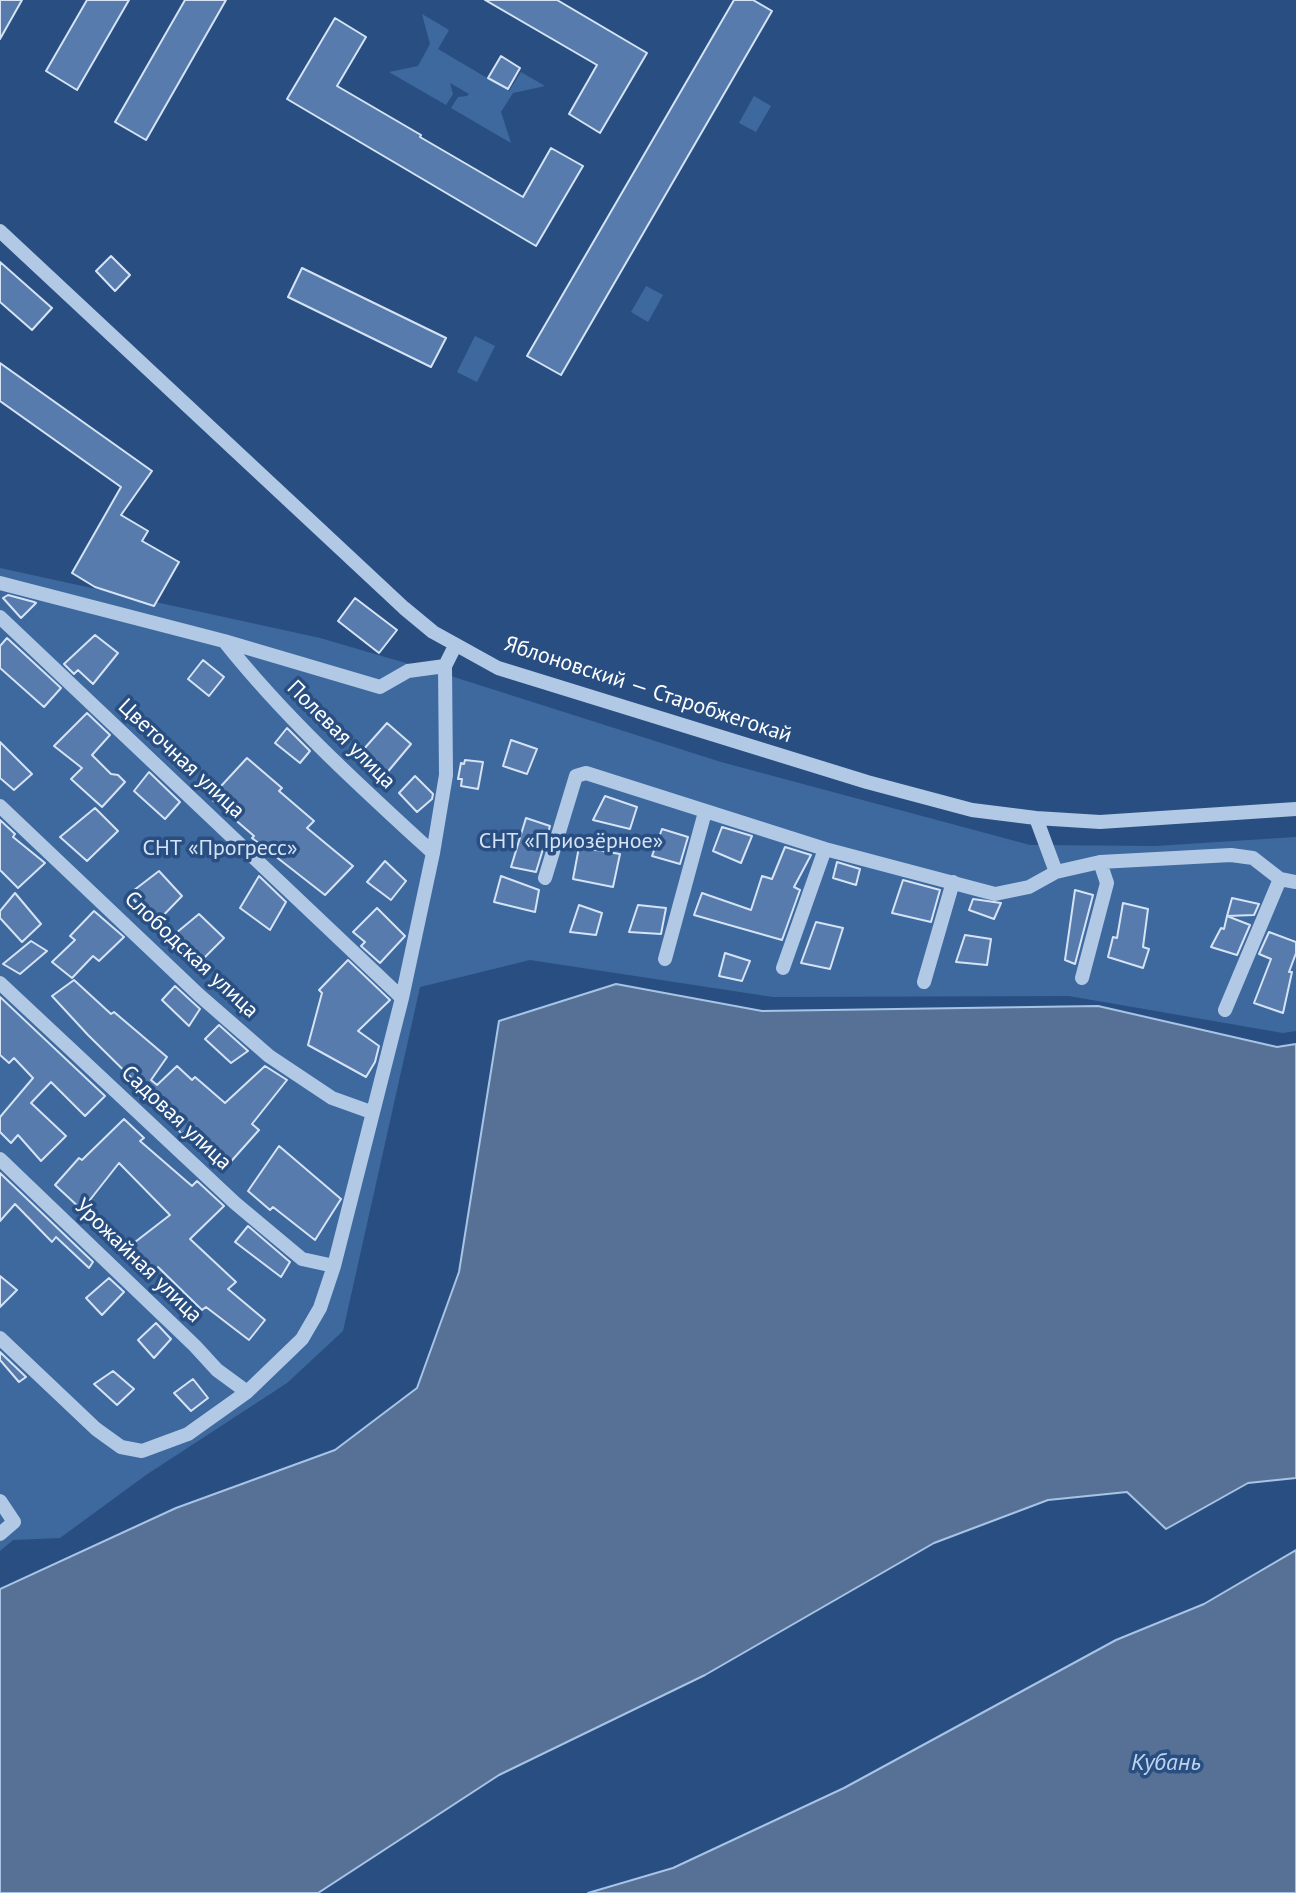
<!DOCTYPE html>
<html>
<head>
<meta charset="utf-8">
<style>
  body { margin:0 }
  canvas { display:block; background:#294f82 }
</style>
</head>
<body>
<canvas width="1296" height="1893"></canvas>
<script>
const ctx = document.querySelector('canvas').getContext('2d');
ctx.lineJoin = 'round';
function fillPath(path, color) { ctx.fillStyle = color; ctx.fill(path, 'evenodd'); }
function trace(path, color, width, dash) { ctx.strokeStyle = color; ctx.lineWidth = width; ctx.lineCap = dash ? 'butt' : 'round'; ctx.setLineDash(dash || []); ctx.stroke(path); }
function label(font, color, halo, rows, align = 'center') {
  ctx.font = font + ' "PT Sans",sans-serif'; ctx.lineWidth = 7; ctx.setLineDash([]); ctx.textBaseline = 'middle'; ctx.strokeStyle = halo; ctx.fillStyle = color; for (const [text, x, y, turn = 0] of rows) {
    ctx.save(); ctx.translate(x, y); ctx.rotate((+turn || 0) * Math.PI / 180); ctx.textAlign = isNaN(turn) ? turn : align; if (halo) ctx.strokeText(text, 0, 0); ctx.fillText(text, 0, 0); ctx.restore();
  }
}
fillPath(new Path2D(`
  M422 14 449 30 438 49 509 91 521 72 545 86 513 93 501 112 511 143 451 108 458 97 467 96 469 94 450 83 453 94 446 105 389 72 418 66 430 44Z
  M754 96 771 106 756 132 739 123Z
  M646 286 663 295 648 322 631 312Z
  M475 336 495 346 477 382 457 372Z
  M0 568 320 638 457 678 721 762 1030 845 1156 846 1296 837V1031L1283 1033 1069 996 773 997 530 960 420 987 343 1331 287 1383 146 1475 60 1538 13 1540 0 1551Z`), '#3e699f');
const water = new Path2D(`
  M616 984 762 1011 1098 1006 1277 1047 1296 1044V1478L1248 1483 1166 1529 1127 1492 1048 1500 934 1543 705 1675 499 1775 318 1893H0V1589L176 1508 335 1450 417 1388 459 1272 499 1021Z
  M1296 1550V1893H588L673 1868 844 1788 1116 1640 1204 1604Z`);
fillPath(water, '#567195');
trace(water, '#a7c4e6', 2);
const building = new Path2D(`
  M0 0H22L0 39Z
  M87 0H129L77 90 46 71Z
  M185 0H226L146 140 115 122Z
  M485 0H557L647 53 600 133 569 114 597 65Z
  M734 0H753L772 11 561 375 527 356Z
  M335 18 366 37 337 86 421 135 420 137 523 197 551 148 583 166 536 246 287 99Z
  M501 56 520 68 508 89 488 78Z
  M111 256 130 275 115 291 96 271Z
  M0 262 52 308 32 330 0 302Z
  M302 268 446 338 431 367 288 297Z
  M0 363 152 471 121 515 148 531 142 541 179 562 154 606 95 587 72 573 121 487 0 401Z
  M8 595 34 602 36 603 21 618 3 598Z
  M355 598 397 630 379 653 338 621Z
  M95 635 118 653 93 684 78 670 74 674 64 664Z
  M7 638 61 688 44 707 0 668V646Z
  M203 660 224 677 209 696 188 679Z
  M87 713 110 735 92 755 111 774 118 775 125 782 102 807 71 779 82 768 54 746Z
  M387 723 411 744 380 781 355 759Z
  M287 728 310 751 300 763 275 743Z
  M511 740 537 749 527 774 503 766Z
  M0 742 32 774 14 790 0 778Z
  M247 758 282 788 279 791 314 821 307 828 353 866 325 895 252 838 254 836 210 798Z
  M465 760 483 762 478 789 461 786 462 779H458L461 763 464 764Z
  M149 772 180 802 165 819 134 791Z
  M415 776 433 794 432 799 417 812 399 793Z
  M605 796 637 807 630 829 593 820Z
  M95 808 118 831 87 861 60 837Z
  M526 818 550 826 536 872 511 867Z
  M0 820 15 834 13 837 45 863 18 888 0 870Z
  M722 827 752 836 741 863 713 851Z
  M662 829 688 837 680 864 652 856Z
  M579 847 620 854 613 887 573 879Z
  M785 847 811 855 794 887 800 890 782 940 694 915 702 893 751 910 762 876 772 879Z
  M385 861 406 881 391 900 367 882Z
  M837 862 860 869 856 885 833 878Z
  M159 871 182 896 155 924 129 894Z
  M259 876 286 902 270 930 240 908Z
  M501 876 539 890 535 912 494 902Z
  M903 880 940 890 931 922 892 913Z
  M1075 890 1093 895 1075 964 1065 960Z
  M15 893 41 924 22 942 0 918V911Z
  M1232 898 1259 904 1254 915 1227 916Z
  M973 899 1001 903 994 919 969 910Z
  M1123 903 1148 909 1143 947 1149 949 1143 968 1108 957 1113 937 1117 938Z
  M579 905 602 913 596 935 570 932Z
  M638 905 666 908 661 934 629 932Z
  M377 908 405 936 380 963 361 946 365 942 353 932Z
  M94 911 124 937 99 961 93 956 72 978 52 962 75 940 70 936Z
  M199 914 224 938 198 964 170 938Z
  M1227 916 1250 925 1237 955 1211 947 1221 928 1224 929Z
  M816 922 843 928 830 969 801 963Z
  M1269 932 1296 942V953L1289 972H1292L1283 1013 1254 1003 1271 959 1259 954Z
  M965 935 991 939 987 965 956 962Z
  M31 941 47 951 20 974 3 964Z
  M725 953 750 961 742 981 719 976Z
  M348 960 390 1000 358 1031 379 1046 375 1062 366 1077 308 1045 322 993 319 990Z
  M74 980 111 1014 114 1012 167 1057 151 1080 157 1085 177 1066 192 1080 195 1077 225 1103 265 1066 287 1080 252 1124 259 1130 226 1167 189 1131 183 1136 162 1108 88 1035 52 996Z
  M175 986 200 1009 189 1026 162 1000Z
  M0 997 105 1096 85 1116 51 1082 31 1103 66 1136 41 1161 18 1135 11 1143 0 1132V1117L33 1078 14 1058 9 1063 0 1055Z
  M219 1025 248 1051 231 1063 205 1039Z
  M124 1119 144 1138 140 1141 192 1186 197 1181 224 1206 190 1239 236 1282 228 1289 265 1320 249 1340 206 1307 202 1310 158 1267 154 1272 126 1249 170 1215 119 1163 82 1210 55 1185 79 1158 82 1160Z
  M279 1146 341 1199 315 1240 273 1207 270 1210 248 1191Z
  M0 1173 93 1262 89 1268 56 1237 52 1242 15 1204 0 1221Z
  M248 1226 290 1262 281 1277 235 1242Z
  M0 1276 17 1290 0 1307Z
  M109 1278 124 1292 102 1315 86 1298Z
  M156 1323 171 1339 154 1358 138 1340Z
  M0 1352 26 1377 19 1382 0 1360Z
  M113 1371 134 1389 117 1405 94 1384Z
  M193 1379 208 1398 191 1411 174 1393Z`);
fillPath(building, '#567bac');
trace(building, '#d5e3f5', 2);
trace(new Path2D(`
  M0 231 404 608 433 632 498 668 867 782 972 810 1036 818 1100 822 1296 809
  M0 583 224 641 380 687 408 671 445 666
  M0 617 402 998
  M224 641C286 719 360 786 433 853
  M0 806 199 995 269 1056 332 1098 371 1112
  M1036 818 1056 872
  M545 878 576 776 586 773 825 849 995 894 1029 887 1056 872 1100 862 1231 855 1253 858 1280 879 1296 882
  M665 959 705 812
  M783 968 825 849
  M1082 978 1107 883 1100 862
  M924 982 953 882
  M0 983 235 1203 302 1259 334 1266
  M1225 1010 1280 879
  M0 1159 195 1346 217 1370 247 1392
  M0 1338 96 1429 121 1447 142 1451 188 1434 247 1392 302 1339 320 1308 334 1266 402 998 433 853 446 775 445 666 455 646
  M0 1501 14 1522 0 1534`), '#b2c9e6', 14);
label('22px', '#fff', '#294f82', [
  ["Яблоновский — Старобжегокай",648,690,18],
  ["Полевая улица",341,735,45],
  ["Цветочная улица",181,759,43],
  ["Слободская улица",191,955,43],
  ["Садовая улица",176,1118,43],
  ["Урожайная улица",138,1261,44]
]);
label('22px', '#d5e3f5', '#294f82', [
  ["СНТ «Приозёрное»",571,842],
  ["СНТ «Прогресс»",220,849]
]);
label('italic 24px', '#bed3ee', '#294f82', [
  ["Кубань",1166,1763]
]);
</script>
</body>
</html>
